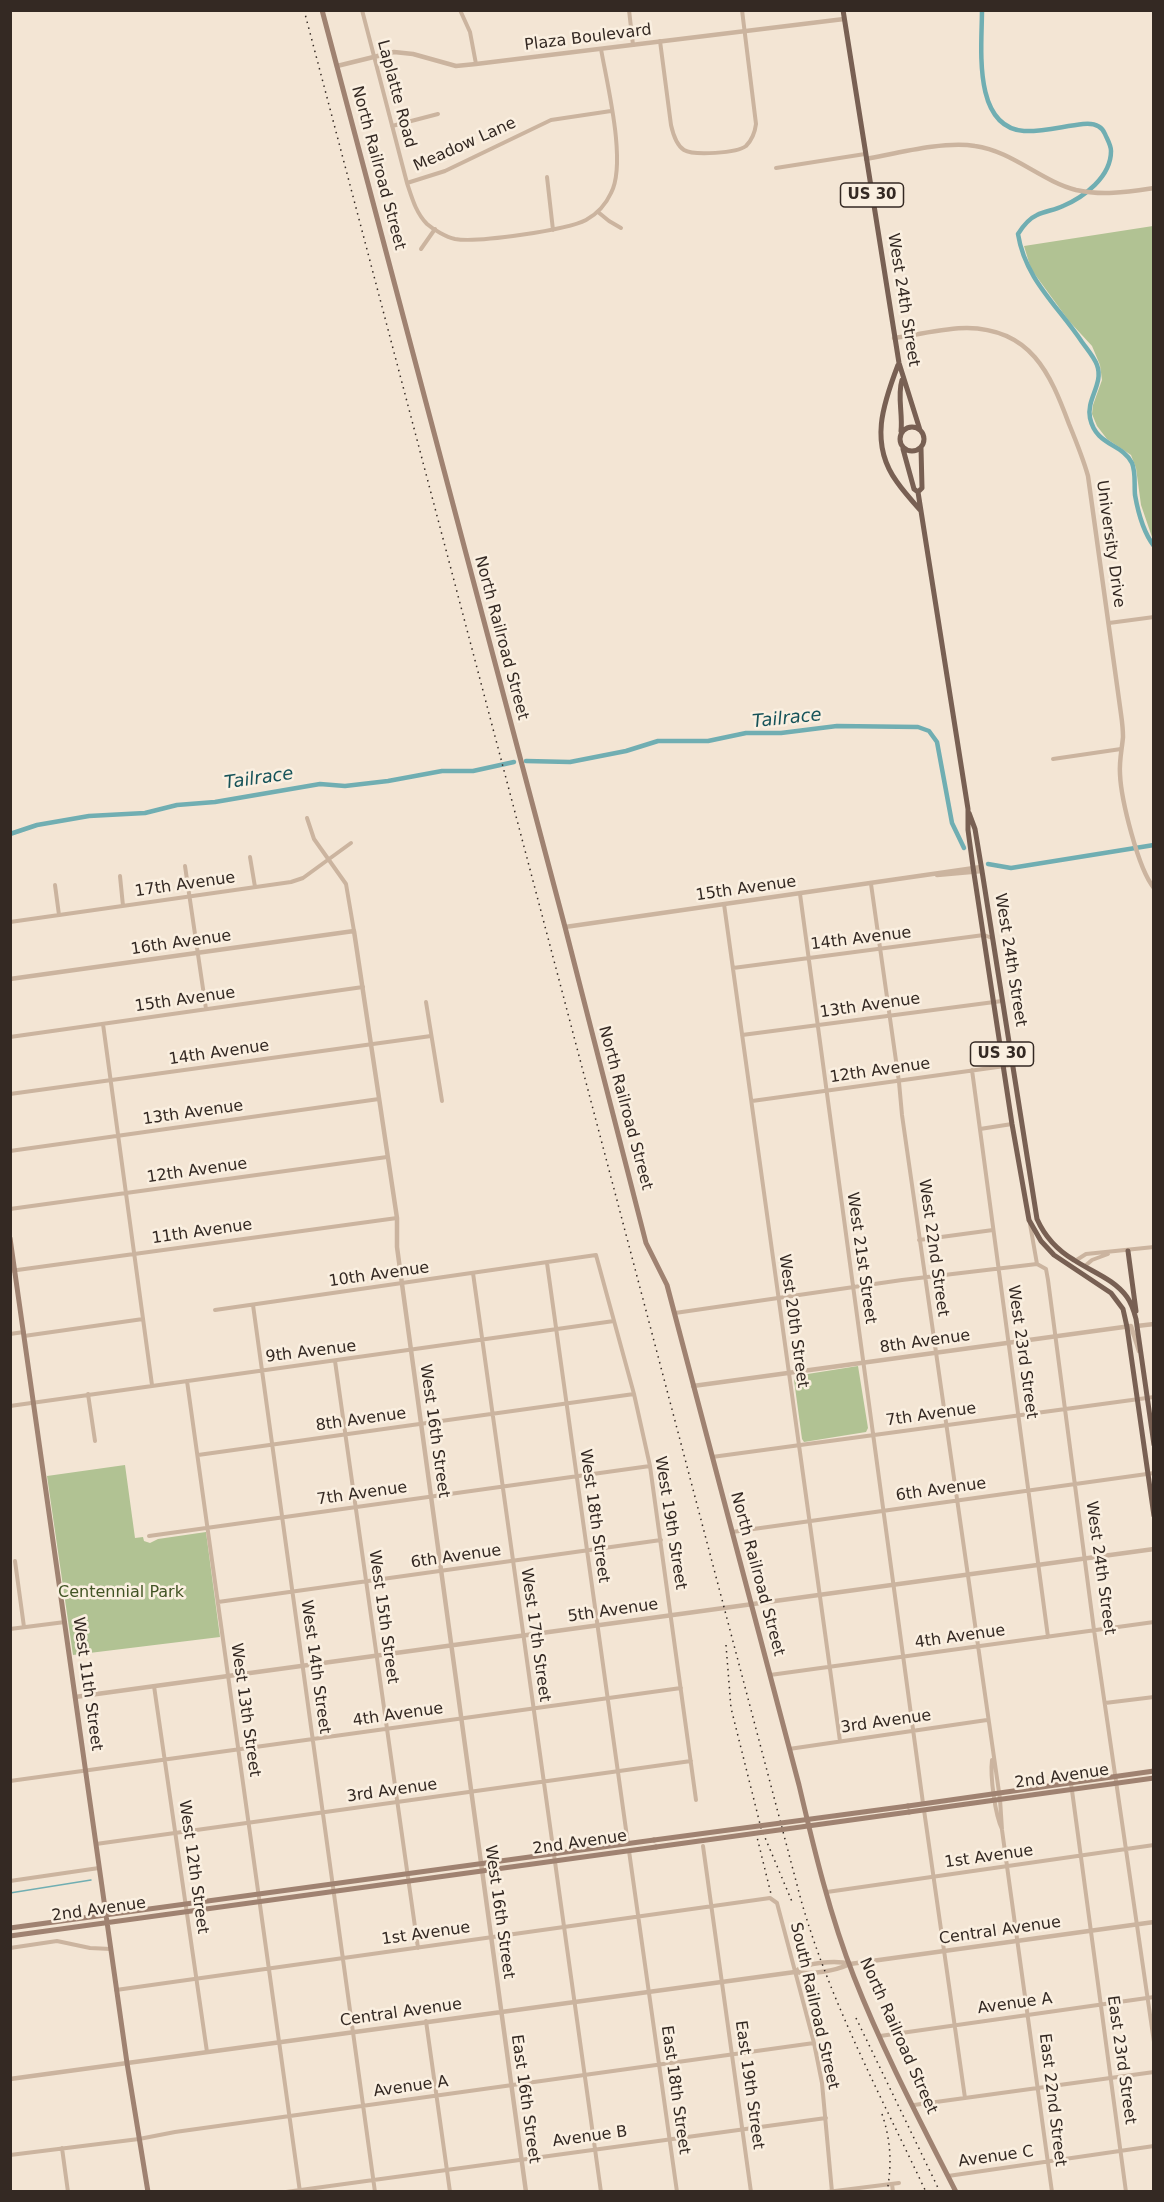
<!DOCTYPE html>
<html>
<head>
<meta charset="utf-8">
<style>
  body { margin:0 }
  #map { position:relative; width:1164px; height:2202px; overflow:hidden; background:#f3e5d4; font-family:"DejaVu Sans",sans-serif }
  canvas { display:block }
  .frame { position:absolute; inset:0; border:12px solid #342923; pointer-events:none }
</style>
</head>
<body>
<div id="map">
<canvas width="1164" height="2202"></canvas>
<div class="frame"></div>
</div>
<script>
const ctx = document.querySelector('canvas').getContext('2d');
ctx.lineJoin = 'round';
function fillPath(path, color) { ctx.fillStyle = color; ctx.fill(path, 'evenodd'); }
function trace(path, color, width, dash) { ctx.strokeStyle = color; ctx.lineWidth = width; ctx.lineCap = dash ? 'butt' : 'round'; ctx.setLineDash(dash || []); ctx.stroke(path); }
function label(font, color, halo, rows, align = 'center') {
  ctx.font = font + ' "DejaVu Sans",sans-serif'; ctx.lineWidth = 5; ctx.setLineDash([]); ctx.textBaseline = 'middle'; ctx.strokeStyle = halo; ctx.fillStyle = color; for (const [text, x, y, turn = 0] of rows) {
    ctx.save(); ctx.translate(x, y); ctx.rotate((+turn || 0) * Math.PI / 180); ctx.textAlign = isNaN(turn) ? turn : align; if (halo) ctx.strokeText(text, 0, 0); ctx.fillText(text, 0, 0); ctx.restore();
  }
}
fillPath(new Path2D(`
  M1153 226H1154L1153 540 1141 505 1136 468 1131 455 1107 439 1097 426 1092 414 1093 405 1102 380 1100 365 1092 346 1069 321 1031 269 1024 246Z
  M858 1366 868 1428 866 1432 804 1442 802 1439 794 1380 795 1376Z
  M125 1465 135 1538 143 1537 144 1541 150 1543 158 1539 206 1532 220 1637 73 1655 47 1476Z`), '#b1c293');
trace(new Path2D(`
  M10 1893 91 1880`), '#70aeb2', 1.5);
trace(new Path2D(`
  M982 10C982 46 972 127 1024 131 1042 132 1064 126 1083 124 1092 123 1101 124 1105 134 1107 139 1111 145 1111 151 1111 177 1084 197 1063 206 1055 210 1045 211 1037 215 1028 219 1023 226 1018 234 1025 279 1058 306 1082 342 1087 349 1094 357 1097 365 1104 384 1086 399 1090 418 1096 446 1122 443 1132 463 1136 473 1134 484 1135 495 1138 512 1143 532 1154 546
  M526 761 570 762 626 751 658 741H708L746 733H781L837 726 918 727 929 731 937 742 952 823 964 848
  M10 834 37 825 89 816 145 813 177 805 215 802 320 784 345 786 388 781 442 771H473L514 762
  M988 864 1011 868 1154 845`), '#70aeb2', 4.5);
trace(new Path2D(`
  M362 10 407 183
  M460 10 470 32 476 64
  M629 10 633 45
  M660 41 671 125C673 134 676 145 684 150 694 156 737 153 746 146 751 141 755 132 756 124L742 10
  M601 49C607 84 627 163 611 193 606 204 597 214 586 220 567 230 477 243 455 239 446 237 434 230 427 224 416 213 412 198 407 183L445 171 551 120 611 111
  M392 126 438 114
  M776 168 865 154
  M547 177 553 230
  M598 212 609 221 621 228
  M421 249 435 229
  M1109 623 1154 617
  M1053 759 1121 749
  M307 818 314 839 346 884 354 931
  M250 857 255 887
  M185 866 206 1009
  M120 876 123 906
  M871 884 899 1082 902 1115 1000 1799 1002 1830 1052 2192
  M55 885 59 915
  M800 894 923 1803
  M724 904 840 1741
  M10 922 291 882 303 878 351 843
  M733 968 984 935 992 938
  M426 1002 442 1101
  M103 1024 152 1385
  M742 1035 1002 1001
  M10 1037 363 987
  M972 1070 1048 1637
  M10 1094 431 1036
  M752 1101 1012 1065
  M980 1129 1012 1124
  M10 1151 379 1099
  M10 1209 387 1157
  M1030 1224 1037 1264
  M919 1240 993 1230
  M1075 1261 1086 1254 1154 1247
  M547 1263 628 1844
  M1037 1264 1046 1269 1048 1280 1094 1630 1154 2042
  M1085 1266 1092 1260 1108 1254
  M10 1271 397 1218
  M473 1273 601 2192
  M253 1305 375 2192
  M215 1310 596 1255 634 1394 650 1466 696 1800
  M675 1313 902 1280 1037 1264
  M10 1334 24 1332
  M24 1336 143 1319
  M335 1361 418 1948
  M187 1381 300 2192
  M88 1394 95 1441
  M10 1406 614 1321
  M198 1455 634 1394
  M712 1457 1154 1397
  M732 1532 1154 1473
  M149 1536 650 1466
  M15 1561 24 1627
  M218 1602 661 1540
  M10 1629 65 1622
  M770 1675 1154 1622
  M154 1686 207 2052
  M1105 1703 1154 1697
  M789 1749 987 1720
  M992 1760C990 1776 995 1815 1002 1829
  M10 1781 681 1688
  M1071 1783 1126 2192
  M924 1810 965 2098
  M96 1844 691 1761
  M703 1846 751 2192
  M629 1851 677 2192
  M10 1881 99 1868
  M827 1892 1154 1845
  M10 1948 57 1941 90 1948 111 1949
  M116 1990 770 1898 777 1903 814 2043 822 2083 832 2192
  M426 2021 450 2192
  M880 2036 1154 1997
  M914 2105 1154 2072
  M62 2148 68 2192
  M10 2155 139 2139 175 2132 814 2043
  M948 2176 1154 2146
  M892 2184 893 2192
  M286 2192 826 2118
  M827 2192 899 2183`), '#cbb49f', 4);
trace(new Path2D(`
  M337 66 394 52 413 54 456 66 476 64 844 19
  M866 159C898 153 944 141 975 146 1012 151 1041 181 1076 190 1103 196 1127 192 1154 188
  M894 338C918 335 943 328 967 328 1031 329 1050 373 1069 424 1076 441 1083 458 1088 476L1121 714C1122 721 1123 729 1123 737 1122 749 1119 761 1120 774 1121 799 1138 869 1154 888
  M937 875 982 871
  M565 927 981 867
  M10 979 354 931 397 1218V1247L402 1284 526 2192
  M1137 1326 1154 1324
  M693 1386 1131 1326 1139 1351
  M75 1697 1154 1549
  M795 1972C805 1962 837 1960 850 1964
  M10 2079 795 1972C811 1975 835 1971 850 1964L1154 1922`), '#cbb49f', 4.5);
trace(new Path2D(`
  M322 10 565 927 646 1243 667 1285 799 1785C814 1849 830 1916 854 1977 883 2051 920 2121 956 2192
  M10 1238 127 2063 148 2192
  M908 1806 1154 1771
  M909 1812 1154 1778
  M10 1928 654 1840
  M10 1936 656 1847`), '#9f8271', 5);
trace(new Path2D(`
  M843 10 899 363 920 430
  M898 365C883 404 869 444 897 482 904 492 913 502 921 511
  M900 439a12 12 0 1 1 24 0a12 12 0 1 1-24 0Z
  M901 431C903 414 897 396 902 380
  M903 449 914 489 918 492 968 809V830L973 867 1012 1124 1029 1220 1041 1241 1054 1255 1111 1293 1123 1309 1127 1327 1154 1516
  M918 492 922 488 921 448
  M969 813 975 829 982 871 1037 1219C1045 1237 1057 1250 1074 1260 1092 1272 1114 1279 1127 1297 1132 1304 1134 1311 1136 1319L1154 1445
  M1128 1251 1136 1311`), '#786053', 5);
trace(new Path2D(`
  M304 10 801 1900C830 2002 881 2096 926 2192
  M726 1645 731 1708 761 1828 793 1904
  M756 1833 771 1894
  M856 2018 940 2192
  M882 2114C891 2141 892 2164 887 2192`), '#342923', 1.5, [1.5, 4.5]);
trace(new Path2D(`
  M654 1840 908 1806
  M656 1847 909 1812`), '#9f8271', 5);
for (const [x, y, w] of [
  [872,195,63],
  [1002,1054,63]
]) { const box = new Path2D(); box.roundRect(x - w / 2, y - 12, w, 24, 4.5); ctx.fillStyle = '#faefe0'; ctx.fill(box); trace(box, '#342923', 1.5); }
label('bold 15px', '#342923', null, [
  ["US 30",872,195],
  ["US 30",1002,1054]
]);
label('16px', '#342923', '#faefe0', [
  ["Plaza Boulevard",588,38,-7],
  ["Laplatte Road",396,94,75],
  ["Meadow Lane",465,145,-24],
  ["North Railroad Street",378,168,75],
  ["West 24th Street",903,300,81],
  ["University Drive",1110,544,82],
  ["North Railroad Street",501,638,75],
  ["17th Avenue",185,885,-8],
  ["15th Avenue",746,889,-8],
  ["14th Avenue",861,939,-7],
  ["16th Avenue",181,943,-8],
  ["West 24th Street",1010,960,81],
  ["15th Avenue",185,1000,-8],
  ["13th Avenue",870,1006,-8],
  ["14th Avenue",219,1053,-8],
  ["12th Avenue",880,1071,-8],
  ["North Railroad Street",625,1108,75],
  ["13th Avenue",193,1113,-8],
  ["12th Avenue",197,1171,-8],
  ["11th Avenue",202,1232,-8],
  ["West 22nd Street",933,1248,82],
  ["West 21st Street",861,1258,82],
  ["10th Avenue",379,1275,-8],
  ["West 20th Street",793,1321,82],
  ["8th Avenue",925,1342,-8],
  ["9th Avenue",311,1352,-7],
  ["West 23rd Street",1022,1352,82],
  ["7th Avenue",931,1415,-8],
  ["8th Avenue",361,1420,-8],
  ["West 16th Street",434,1431,82],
  ["6th Avenue",941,1490,-8],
  ["7th Avenue",362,1494,-8],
  ["West 18th Street",594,1516,82],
  ["West 19th Street",670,1523,81],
  ["6th Avenue",456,1557,-8],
  ["West 24th Street",1100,1568,82],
  ["North Railroad Street",757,1574,75],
  ["5th Avenue",613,1611,-8],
  ["West 15th Street",383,1617,82],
  ["West 17th Street",535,1635,82],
  ["4th Avenue",960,1637,-8],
  ["West 14th Street",315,1667,82],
  ["West 11th Street",87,1684,82],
  ["West 13th Street",245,1710,82],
  ["4th Avenue",398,1715,-8],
  ["3rd Avenue",886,1722,-8],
  ["2nd Avenue",1062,1777,-8],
  ["3rd Avenue",392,1791,-8],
  ["2nd Avenue",580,1843,-8],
  ["1st Avenue",989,1857,-8],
  ["West 12th Street",193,1867,82],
  ["2nd Avenue",99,1910,-8],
  ["West 16th Street",499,1912,82],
  ["Central Avenue",1000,1931,-8],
  ["1st Avenue",426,1934,-8],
  ["Avenue A",1015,2004,-8],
  ["South Railroad Street",814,2006,77],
  ["Central Avenue",401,2013,-8],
  ["North Railroad Street",898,2036,66],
  ["East 23rd Street",1121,2060,82],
  ["East 19th Street",749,2085,82],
  ["Avenue A",411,2087,-8],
  ["East 18th Street",675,2090,82],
  ["East 16th Street",525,2099,82],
  ["East 22nd Street",1052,2100,83],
  ["Avenue B",590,2137,-8],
  ["Avenue C",996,2157,-8]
]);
label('16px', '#425425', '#faefe0', [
  ["Centennial Park",121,1593]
]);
label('italic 18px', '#165359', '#faefe0', [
  ["Tailrace",787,719,-6],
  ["Tailrace",259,779,-8]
]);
</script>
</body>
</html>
